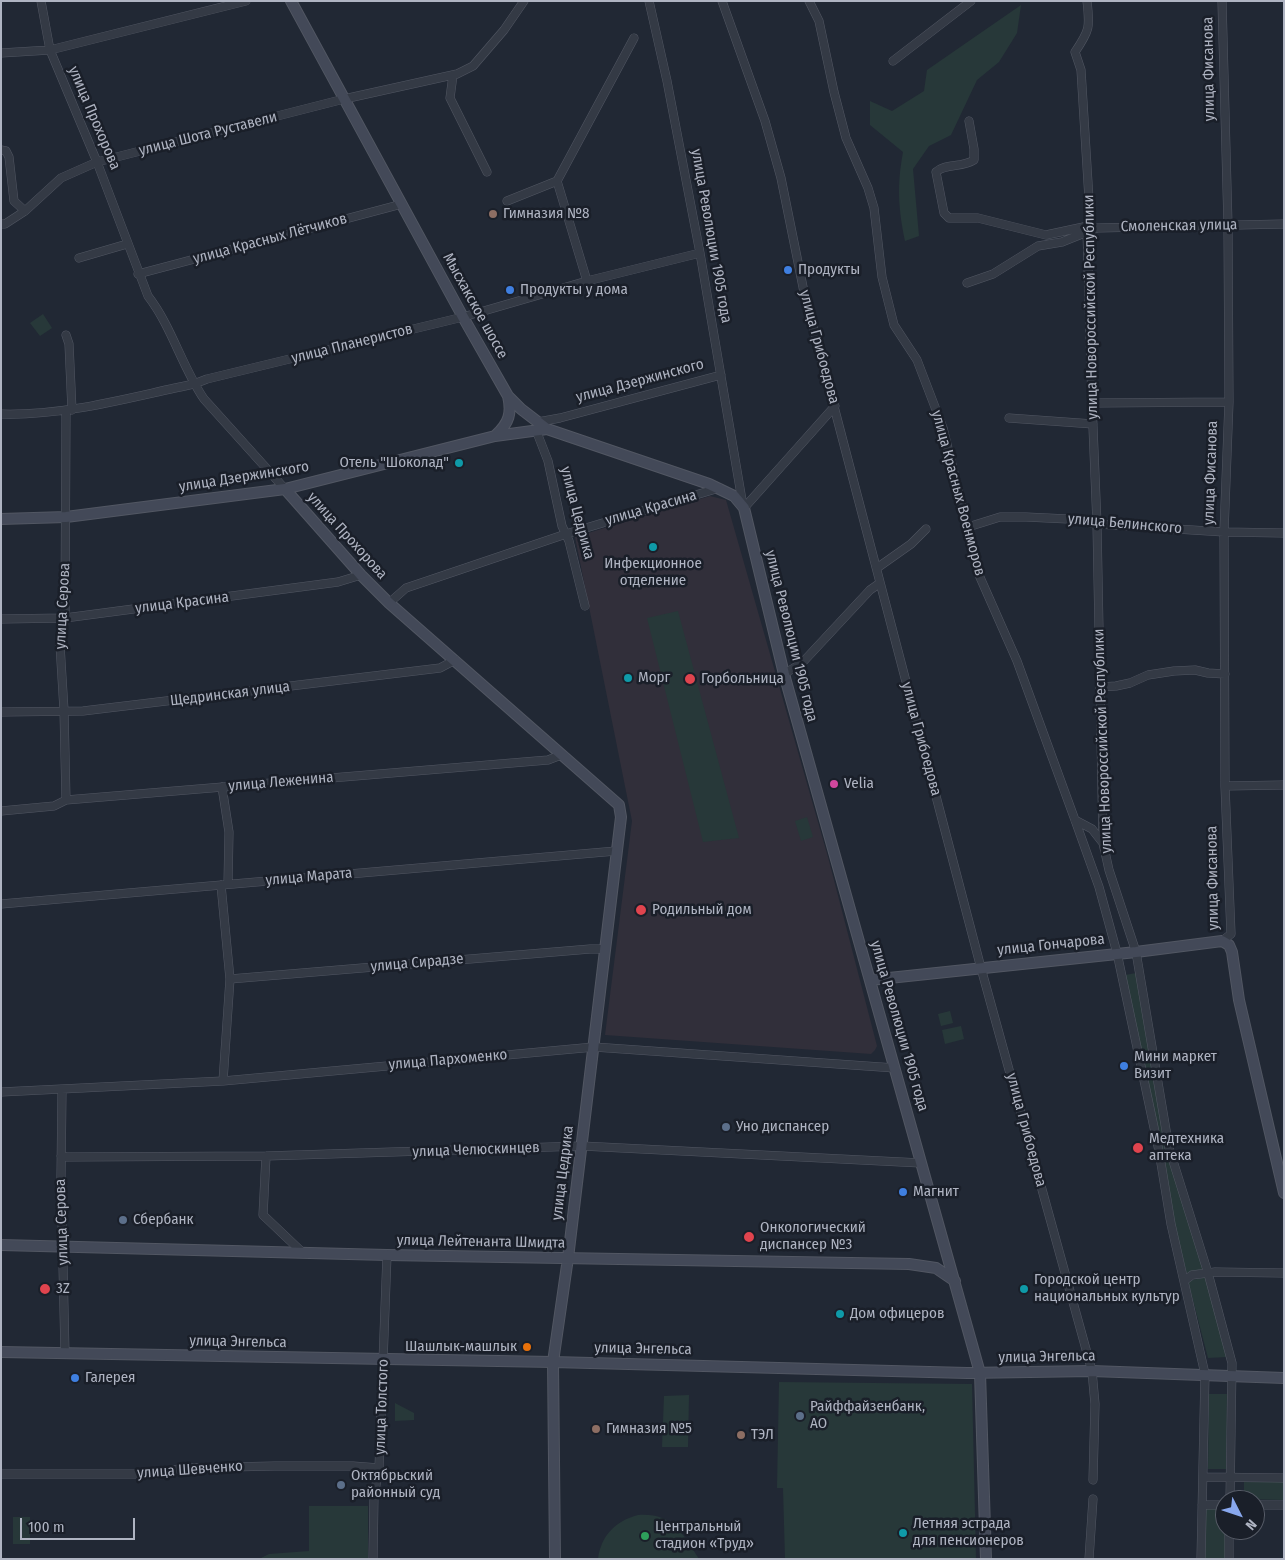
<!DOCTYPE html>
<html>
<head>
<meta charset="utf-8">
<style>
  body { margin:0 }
  #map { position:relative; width:1285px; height:1560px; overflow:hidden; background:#212834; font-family:"Fira Sans Condensed",sans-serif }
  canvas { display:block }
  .frame { position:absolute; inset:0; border:2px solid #afb4c2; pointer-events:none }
  .north { position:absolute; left:1215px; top:1490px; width:50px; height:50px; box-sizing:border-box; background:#1a1f29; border:1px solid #565b66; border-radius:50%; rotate:131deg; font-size:14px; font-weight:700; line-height:20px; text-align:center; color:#afb4c2 }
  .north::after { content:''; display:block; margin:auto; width:18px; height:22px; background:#88a7ed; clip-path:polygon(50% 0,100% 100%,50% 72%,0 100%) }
  .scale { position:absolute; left:20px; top:1518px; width:115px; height:22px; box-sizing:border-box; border:2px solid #afb4c2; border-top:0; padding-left:6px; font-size:15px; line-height:18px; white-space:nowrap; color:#afb4c2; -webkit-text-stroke:4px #1a1f29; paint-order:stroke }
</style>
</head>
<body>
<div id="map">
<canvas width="1285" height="1560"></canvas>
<div class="frame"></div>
<div class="north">N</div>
<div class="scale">100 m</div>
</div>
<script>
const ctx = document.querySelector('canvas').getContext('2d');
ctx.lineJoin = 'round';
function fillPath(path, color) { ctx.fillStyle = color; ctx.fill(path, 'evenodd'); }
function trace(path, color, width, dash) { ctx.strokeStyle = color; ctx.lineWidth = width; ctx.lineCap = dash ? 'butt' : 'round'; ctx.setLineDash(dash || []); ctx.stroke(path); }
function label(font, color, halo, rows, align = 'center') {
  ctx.font = font + ' "Fira Sans Condensed",sans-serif'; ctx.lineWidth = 5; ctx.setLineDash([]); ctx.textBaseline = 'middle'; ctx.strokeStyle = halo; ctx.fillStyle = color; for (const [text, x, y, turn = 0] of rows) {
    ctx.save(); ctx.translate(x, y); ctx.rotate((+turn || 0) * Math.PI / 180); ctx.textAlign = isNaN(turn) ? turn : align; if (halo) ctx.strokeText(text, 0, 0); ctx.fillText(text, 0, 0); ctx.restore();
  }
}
fillPath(new Path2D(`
  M710 496 726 500 828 857 877 1046 875 1050 871 1054 605 1035 632 821 575 537Z`), '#312f3a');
fillPath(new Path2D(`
  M1021 5 1017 33 999 62 977 80 951 135 929 146 913 169 919 236 905 241C898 207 897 185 903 152L870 125V101L892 111 924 91 927 70Z
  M43 314 52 328 40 336 30 323Z
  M678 611 739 838 703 842 647 618Z
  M807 817 813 837 801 841 795 821Z
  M1136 973 1167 1149H1161L1125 975Z
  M950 1011 953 1023 941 1026 938 1014Z
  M961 1026 964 1039 945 1044 942 1030Z
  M1168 1156 1203 1269 1187 1274 1174 1225 1162 1158Z
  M1206 1277 1227 1357 1208 1358 1188 1281Z
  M779 1382 972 1384 976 1559H785L783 1488H777Z
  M1209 1394H1227L1226 1469H1208Z
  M689 1395 688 1447H662L664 1396Z
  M395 1403 414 1413V1420L395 1421Z
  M1244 1481 1284 1482V1500L1244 1499Z
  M309 1506H368V1559H259L269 1554 309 1551Z
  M1205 1507 1225 1508 1226 1559H1204Z
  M638 1515C672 1513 682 1532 699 1559H598C601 1536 615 1521 638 1515Z
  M13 1517H30V1544H13Z`), '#273839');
const street = new Path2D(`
  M41 1 50 50 97 162 148 296C172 327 182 367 204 399L285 489
  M649 1 667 81 700 253 743 506
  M722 1 765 121 781 178 804 292 981 968 1092 1371 1095 1404 1093 1480
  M809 1 819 21 834 92 846 138 868 188 874 208 882 277 894 325 917 360 943 428 979 575 1017 661 1075 820 1099 887 1117 953 1159 1151 1171 1224 1205 1374 1201 1559
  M1087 1C1090 27 1090 30 1075 52L1081 70 1090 215 1087 231 1092 403 1097 524 1103 843 1109 870 1136 952 1169 1148 1208 1273 1232 1363 1230 1500
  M1 53 50 50 246 1
  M893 61 971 1
  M453 75 450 98 487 172
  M969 121 974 149V160C962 168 945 163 936 172L944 213 949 218H978L1046 235 1088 226
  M1 150 6 151 9 157 14 201 25 211
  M557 181 587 281
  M507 201 557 181 634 38
  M1 224H5L25 211 61 178 97 162 344 99 457 74 473 66 504 30 524 1
  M79 258 127 244
  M138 274 402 204
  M967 283 993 274 1038 246 1062 242 1097 228 1284 224
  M66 335 69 344 72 410
  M1092 403 1229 402
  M66 411 65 618 60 645 64 710 66 800
  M1 414C67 416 130 397 194 384L207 379 463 317 587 281 700 253
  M1009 418 1093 424
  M538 422 560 418 721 375
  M536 430 548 461 562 526 569 541 585 606
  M744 508 835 406
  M968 527 1000 517H1026L1068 519 1097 524 1224 532 1284 533
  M877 568 911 544 926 529
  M389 603 406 588 566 534 719 488
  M1 619 65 618 338 582 361 575
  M784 674 802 663 870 590 880 583
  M1101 687 1116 686 1130 683 1148 675 1174 671 1195 670 1208 673 1225 674
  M1 712 83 711 440 668 455 660
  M1225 786 1284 785
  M222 787 229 832 228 884
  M1 811 54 806 66 800 548 760 561 755
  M1075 820 1092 829 1103 843
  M221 885 230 979 223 1081
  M1 904 616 851
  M1222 941 1231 934 1225 786 1224 532 1229 402 1228 225 1222 1
  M230 979 590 949H605
  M62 1090 61 1177 65 1354
  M1 1092 223 1081 594 1047 895 1068
  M61 1156 67 1157 266 1156 582 1146 921 1163
  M266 1156 263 1215 303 1253
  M1184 1281 1192 1275 1215 1272 1284 1273
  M1 1474H157L183 1468 275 1466H353L379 1468
  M1203 1477 1284 1478
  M1202 1505H1225
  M1255 1505H1284
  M373 1559 374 1496 379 1468 387 1255
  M1089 1559 1093 1499
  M1229 1559V1530`);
const secondary = new Path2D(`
  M291 1 463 317 508 396 521 409 547 429 709 484 734 496 744 508 784 674 980 1373 986 1559
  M496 435C509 423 512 413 508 396
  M285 489 361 575 389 603 619 805 621 817 568 1258 553 1362 555 1559
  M1 519 66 517 285 489 495 436 547 429
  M870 980 1136 952 1222 941 1229 945 1232 952 1239 1000 1284 1193
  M1 1245 387 1255 909 1264 936 1268 955 1281
  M1 1352 553 1362 967 1373 1092 1371 1284 1378`);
trace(street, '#525763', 9);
trace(secondary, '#525763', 12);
trace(street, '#343a45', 8);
trace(secondary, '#434958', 10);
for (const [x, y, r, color] of [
  [493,214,5,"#8d6e63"],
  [788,270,5,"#3f7fe0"],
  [510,290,5,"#3f7fe0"],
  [459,463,5,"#0f9aa8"],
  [653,547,5,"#0f9aa8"],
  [628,678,5,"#0f9aa8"],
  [690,679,6,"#e0444e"],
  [834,784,5,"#d1479c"],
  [641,910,6,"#e0444e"],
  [1124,1066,5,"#3f7fe0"],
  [726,1127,5,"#5c6f8a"],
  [1138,1148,6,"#e0444e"],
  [903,1192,5,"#3f7fe0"],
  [123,1220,5,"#5c6f8a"],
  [749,1237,6,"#e0444e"],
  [45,1289,6,"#e0444e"],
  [1024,1289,5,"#0f9aa8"],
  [840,1314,5,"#0f9aa8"],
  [527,1347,5,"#e8710a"],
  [75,1378,5,"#3f7fe0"],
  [800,1416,5,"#5c6f8a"],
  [596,1429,5,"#8d6e63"],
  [741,1435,5,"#8d6e63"],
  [341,1485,5,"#5c6f8a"],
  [903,1533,5,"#0f9aa8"],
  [645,1536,5,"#2e9e5b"]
]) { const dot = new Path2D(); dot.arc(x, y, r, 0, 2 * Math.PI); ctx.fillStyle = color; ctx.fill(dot); trace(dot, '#1a1f29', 2); }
label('15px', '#afb4c2', '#1a1f29', [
  ["улица Фисанова",1209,69,-91],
  ["улица Прохорова",94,118,67],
  ["улица Шота Руставели",208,134,-14],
  ["Смоленская улица",1179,226,-1],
  ["улица Революции 1905 года",711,236,80],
  ["улица Красных Лётчиков",270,239,-15],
  ["Мысхакское шоссе",475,306,61],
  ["улица Новороссийской Республики",1091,307,-91],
  ["улица Планеристов",352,344,-14],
  ["улица Грибоедова",819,347,75],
  ["улица Дзержинского",640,381,-15],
  ["улица Фисанова",1211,473,-88],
  ["улица Дзержинского",244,477,-9],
  ["улица Красных Военморов",958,493,75],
  ["улица Красина",651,508,-16],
  ["улица Цедрика",577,513,75],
  ["улица Белинского",1125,524,5],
  ["улица Прохорова",347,536,48],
  ["улица Красина",182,603,-7],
  ["улица Серова",63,606,-87],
  ["улица Революции 1905 года",791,636,76],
  ["Щедринская улица",230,694,-7],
  ["улица Грибоедова",921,739,75],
  ["улица Новороссийской Республики",1103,741,-92],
  ["улица Леженина",281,782,-5],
  ["улица Марата",309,877,-5],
  ["улица Фисанова",1213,878,-91],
  ["улица Гончарова",1051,945,-6],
  ["улица Сирадзе",417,963,-5],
  ["улица Революции 1905 года",899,1026,74],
  ["улица Пархоменко",448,1060,-5],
  ["улица Грибоедова",1026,1130,75],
  ["улица Челюскинцев",476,1150,-2],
  ["улица Цедрика",563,1173,-83],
  ["улица Серова",62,1222,-92],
  ["улица Лейтенанта Шмидта",481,1242,1],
  ["улица Энгельса",238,1342,1],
  ["улица Энгельса",643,1349,1],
  ["улица Энгельса",1047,1357,-1],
  ["улица Толстого",382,1407,-88],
  ["улица Шевченко",190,1470,-4]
]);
label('15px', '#afb4c2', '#1a1f29', [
  ["Гимназия №8",503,214],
  ["Продукты",798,270],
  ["Продукты у дома",520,290],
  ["Отель \"Шоколад\"",449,463,"right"],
  ["Инфекционное",653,564,"center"],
  ["отделение",653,581,"center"],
  ["Морг",638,678],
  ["Горбольница",701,679],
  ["Velia",844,784],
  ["Родильный дом",652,910],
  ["Мини маркет",1134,1057],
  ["Визит",1134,1074],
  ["Уно диспансер",736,1127],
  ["Медтехника",1149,1139],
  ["аптека",1149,1156],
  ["Магнит",913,1192],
  ["Сбербанк",133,1220],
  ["Онкологический",760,1228],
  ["диспансер №3",760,1245],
  ["Городской центр",1034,1280],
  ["национальных культур",1034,1297],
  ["3Z",56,1289],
  ["Дом офицеров",850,1314],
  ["Шашлык-машлык",517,1347,"right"],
  ["Галерея",85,1378],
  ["Райффайзенбанк,",810,1407],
  ["АО",810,1424],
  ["Гимназия №5",606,1429],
  ["ТЭЛ",751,1435],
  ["Октябрьский",351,1476],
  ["районный суд",351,1493],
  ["Летняя эстрада",913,1524],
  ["для пенсионеров",913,1541],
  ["Центральный",655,1527],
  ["стадион «Труд»",655,1544]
], 'left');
</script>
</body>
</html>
